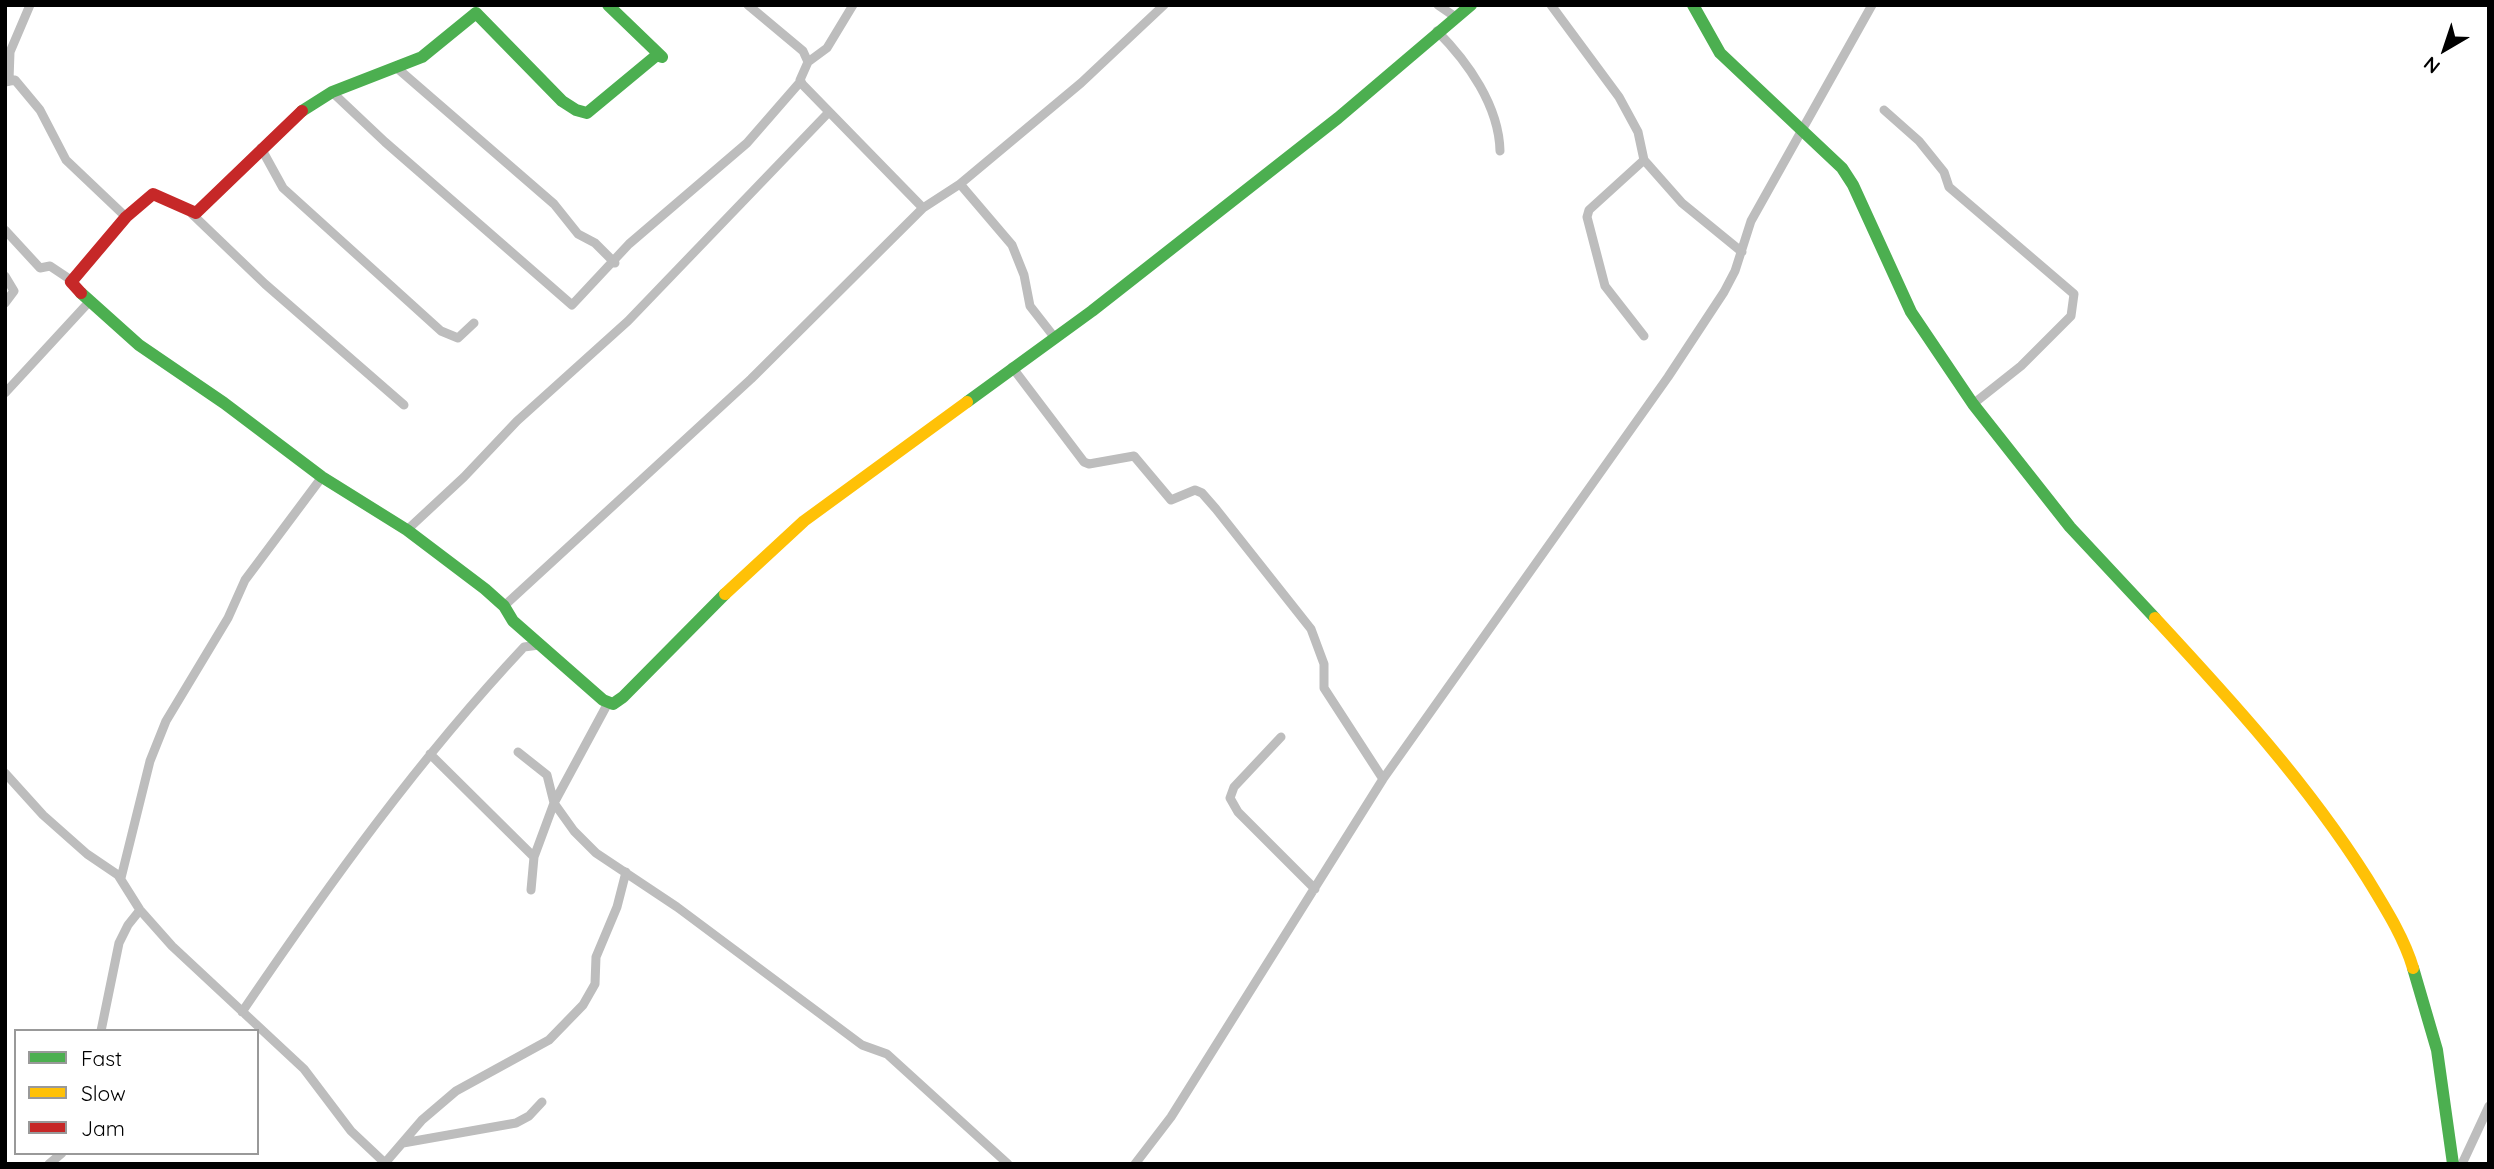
<!DOCTYPE html>
<html>
<head>
<meta charset="utf-8">
<style>
  body { margin:0 }
  #map { position:relative; width:2494px; height:1169px; overflow:hidden; background:#fff; font-family:Quicksand,sans-serif }
  canvas { display:block }
  .frame { position:absolute; inset:0; border:7px solid #000; pointer-events:none }
  .legend { position:absolute; left:14px; top:1029px; width:245px; height:126px; box-sizing:border-box; background:#fff; border:2px solid #999; margin:0; padding:9px 12px; list-style:none; font-size:21px; color:#000 }
  .legend li { display:flex; align-items:center; gap:14px; height:35px }
  .legend b { width:35px; border:2px solid #999 }
  .north { position:absolute; left:2410px; top:14px; width:70px; height:70px; -webkit-text-stroke:5px #fff; paint-order:stroke; rotate:219deg; font-size:19px; font-weight:700; line-height:28px; text-align:center; color:#000 }
  .north::after { content:''; display:block; margin:auto; width:24px; height:32px; background:#000; clip-path:polygon(50% 0,100% 100%,50% 72%,0 100%) }
</style>
</head>
<body>
<div id="map">
<canvas width="2494" height="1169"></canvas>
<div class="frame"></div>
<ul class="legend">
<li><b style="height:9px;background:#4caf50"></b>Fast</li>
<li><b style="height:9px;background:#ffc107"></b>Slow</li>
<li><b style="height:9px;background:#c62828"></b>Jam</li>
</ul>
<div class="north">N</div>
</div>
<script>
const ctx = document.querySelector('canvas').getContext('2d');
ctx.lineJoin = 'round';
function trace(path, color, width, dash) { ctx.strokeStyle = color; ctx.lineWidth = width; ctx.lineCap = dash ? 'butt' : 'round'; ctx.setLineDash(dash || []); ctx.stroke(path); }
trace(new Path2D(`
  M748 5 803 51 808 62 800 80 803 85 923 208
  M1438 5 1454 16
  M1551 5 1619 97 1638 132 1644 160 1682 203 1742 252
  M1437 31C1468 62 1499 106 1500 151
  M808 62 827 48 853 5
  M397 68 554 204 578 234 595 243 615 263
  M9 80 10 52 30 5
  M5 82 15 80 40 110 66 160 126 217
  M332 92 385 142 572 305 629 244 747 143 801 81
  M1884 110 1919 141 1944 172 1949 187 2074 294 2071 316 2021 366 1973 404
  M261 148 283 188 441 331 458 338 474 323
  M960 184 1012 245 1024 275 1030 306 1055 338
  M192 214 265 284 404 405
  M5 230 40 268 50 266 71 280
  M5 276 14 291 5 303
  M1644 336 1605 286 1587 217 1589 210 1644 160
  M1012 367 1084 462 1089 464 1134 456 1171 500 1195 490 1202 493 1216 509 1311 629 1324 664V688L1383 779
  M5 393 89 302
  M407 530 464 477 517 421 628 321 829 112
  M504 606 751 379 923 208 960 184 1081 83 1164 5
  M1281 737 1234 787 1230 798 1238 812 1315 889
  M518 752 547 775 554 803 574 831 596 853 677 907 862 1045 887 1054 1008 1164
  M430 754 534 857 531 890
  M5 773 43 815 87 854 118 875 140 910 172 946 304 1069 351 1131 386 1164
  M534 857 554 803 608 703
  M121 878 150 761 166 721 228 618 245 580 322 477
  M242 1012C329 884 418 760 524 647L539 645
  M101 1031 119 943 128 925 140 910
  M403 1143 516 1123 529 1116 542 1102
  M385 1163 422 1120 456 1091 549 1040 583 1005 595 984 596 957 617 907 626 872
  M49 1164 62 1153
  M1135 1164 1171 1117 1383 779 1668 377 1724 292 1735 271 1751 221 1872 5
  M2462 1164 2489 1106`), '#bdbdbd', 9);
trace(new Path2D(`
  M1693 5 1720 53 1842 168 1853 185 1911 312 1973 404 2070 527 2155 618
  M302 111 332 92 422 57 476 13 562 101 576 110 587 113 657 55 662 57 608 5
  M81 293 139 345 224 403 322 477 407 530 485 589 504 606 513 621 603 700 613 704 623 697 725 594
  M967 402 1092 311 1338 118 1471 5
  M2413 968 2437 1050 2453 1164`), '#4caf50', 12);
trace(new Path2D(`
  M725 594 804 521 967 402
  M2155 618C2231 700 2307 783 2367 878 2384 906 2404 937 2413 968`), '#ffc107', 12);
trace(new Path2D(`
  M81 293 71 282 126 217 153 194 196 213 302 111`), '#c62828', 12);
</script>
</body>
</html>
